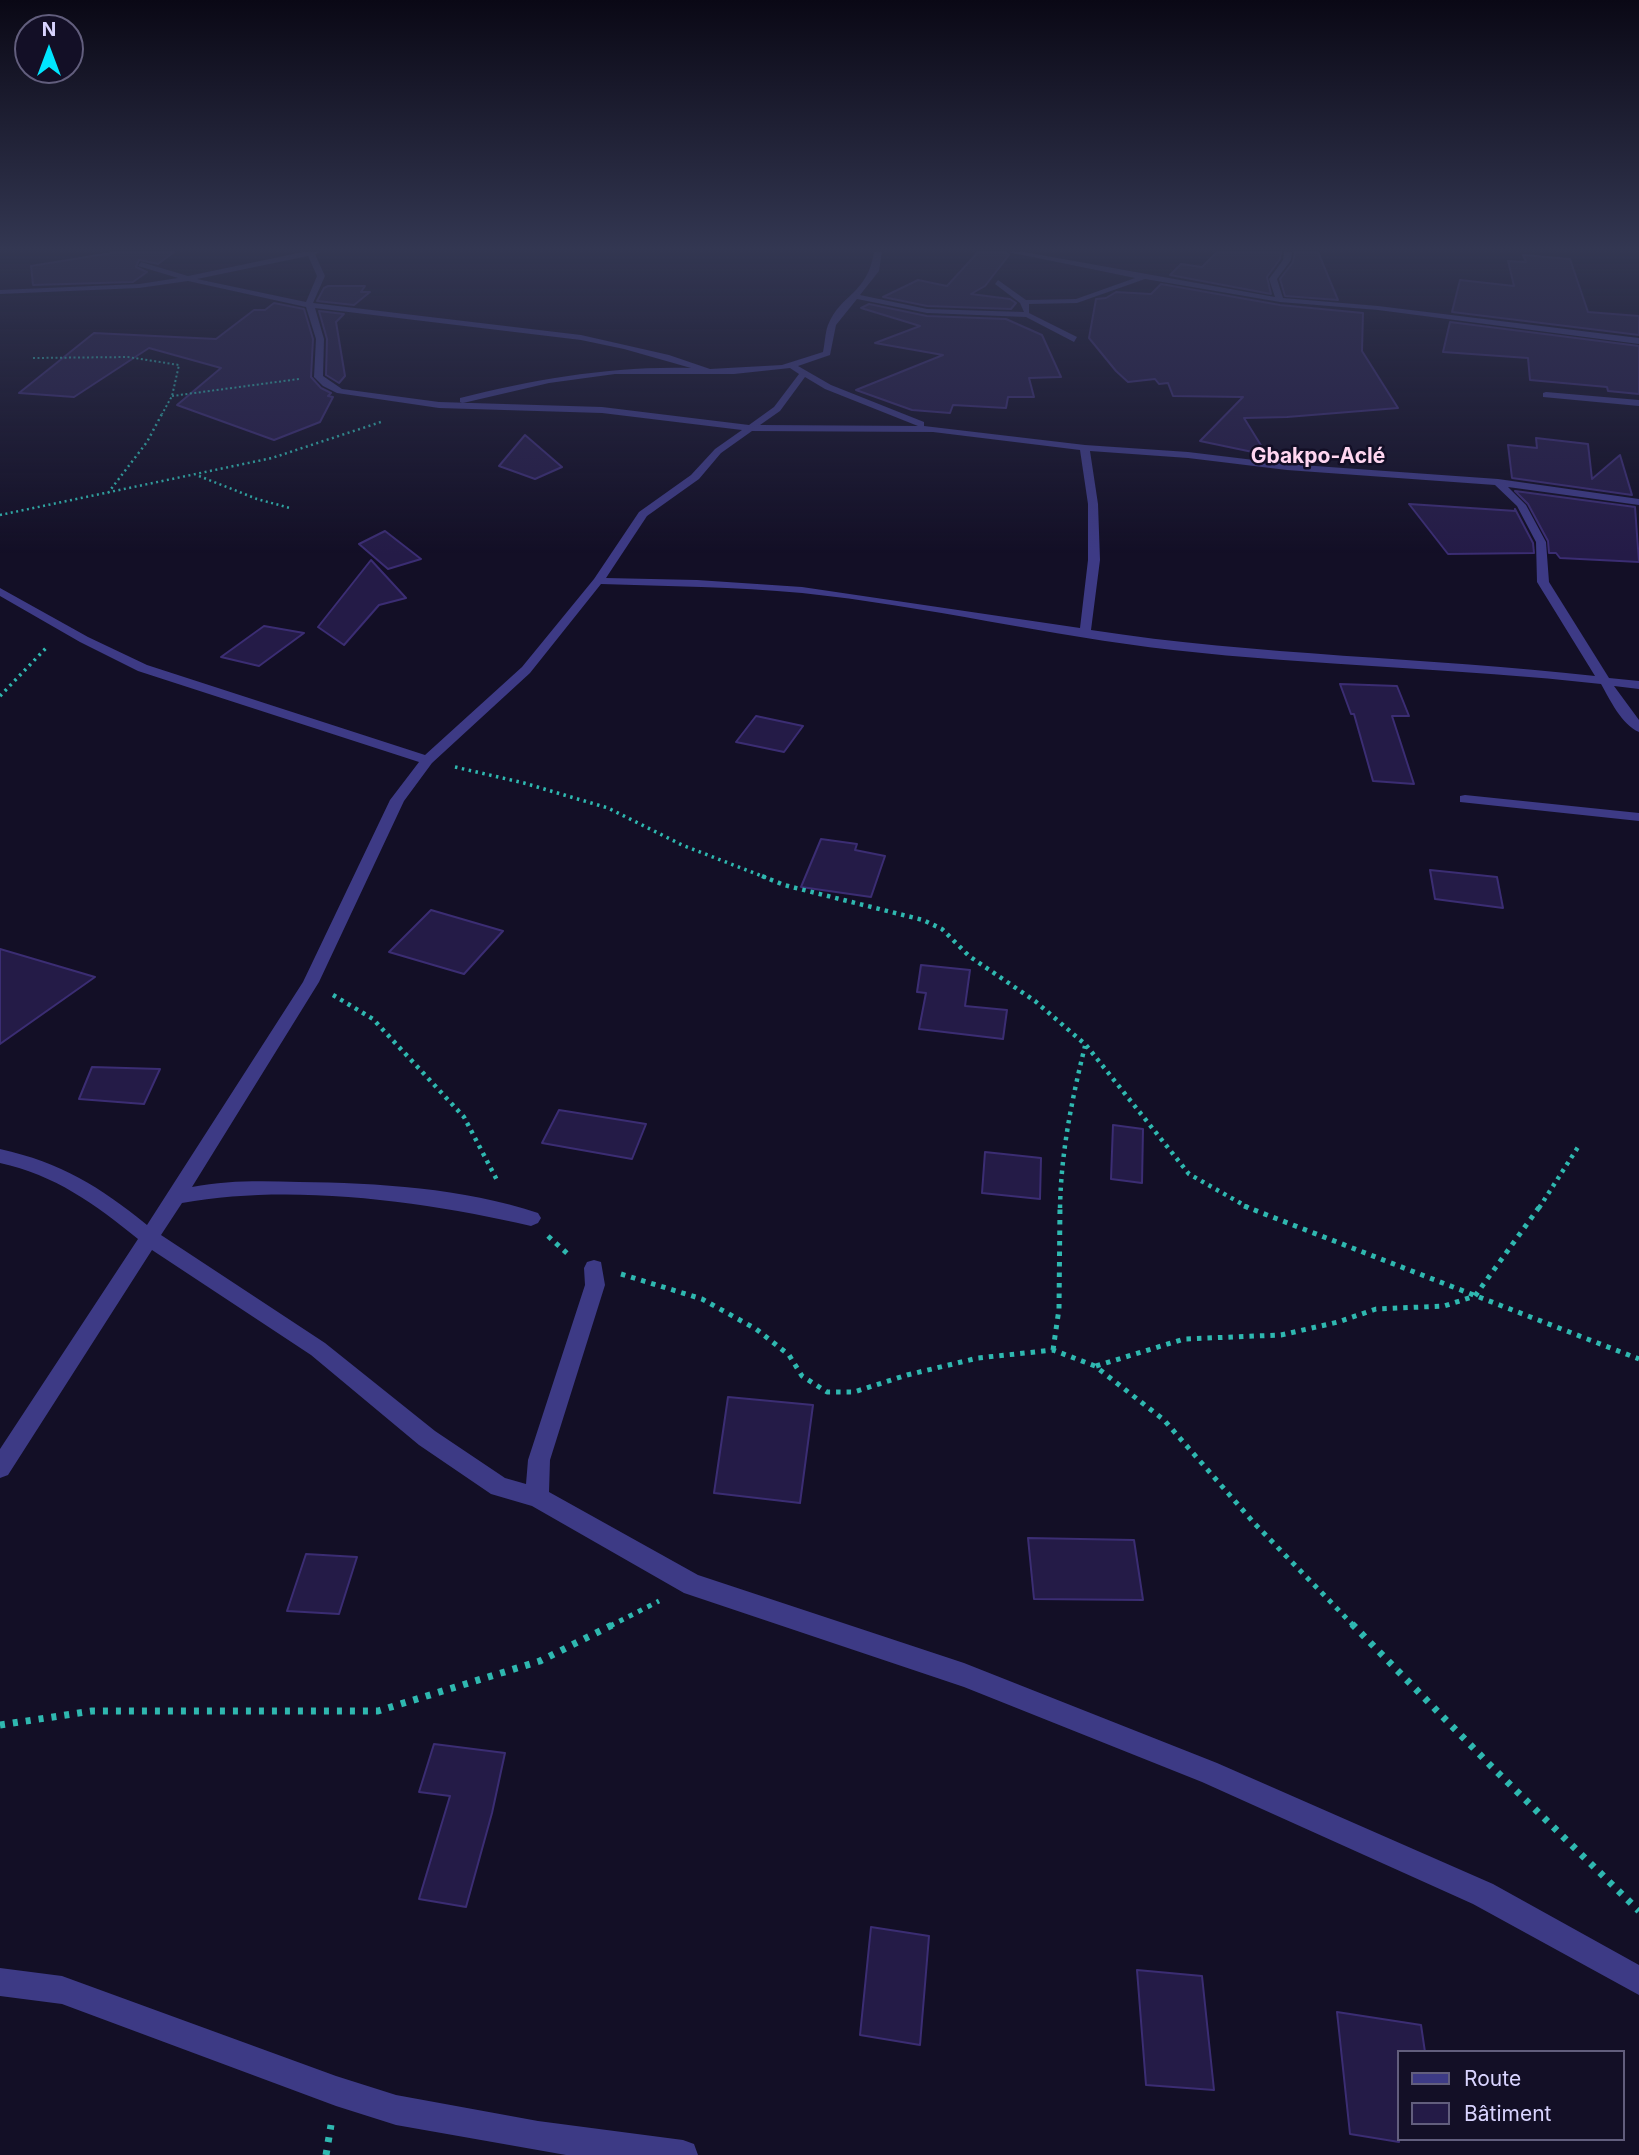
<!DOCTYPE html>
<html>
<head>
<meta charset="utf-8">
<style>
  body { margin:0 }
  #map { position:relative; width:1639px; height:2155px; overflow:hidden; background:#130f26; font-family:Inter,sans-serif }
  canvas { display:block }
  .legend { position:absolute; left:1397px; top:2050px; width:228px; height:91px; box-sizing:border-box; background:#130f26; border:2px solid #625e7d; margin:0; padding:9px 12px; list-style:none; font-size:21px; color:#d9d4ff }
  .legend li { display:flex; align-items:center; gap:14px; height:35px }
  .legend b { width:35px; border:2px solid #625e7d }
  .north { position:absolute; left:14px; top:14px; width:70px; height:70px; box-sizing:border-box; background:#130f26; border:2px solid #625e7d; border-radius:50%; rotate:0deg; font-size:19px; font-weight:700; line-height:28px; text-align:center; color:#d9d4ff }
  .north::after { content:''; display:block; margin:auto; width:24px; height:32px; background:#00e5ff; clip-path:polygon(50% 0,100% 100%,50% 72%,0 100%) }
</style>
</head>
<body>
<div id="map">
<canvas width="1639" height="2155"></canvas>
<ul class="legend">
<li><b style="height:9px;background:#3d3a85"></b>Route</li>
<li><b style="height:19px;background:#241b47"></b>Bâtiment</li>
</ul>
<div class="north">N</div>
</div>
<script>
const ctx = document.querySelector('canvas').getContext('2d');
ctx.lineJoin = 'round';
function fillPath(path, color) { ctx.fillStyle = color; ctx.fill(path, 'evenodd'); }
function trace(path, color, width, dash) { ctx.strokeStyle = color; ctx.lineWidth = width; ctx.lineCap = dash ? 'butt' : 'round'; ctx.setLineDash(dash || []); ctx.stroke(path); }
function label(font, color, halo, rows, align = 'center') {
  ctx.font = font + ' Inter,sans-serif'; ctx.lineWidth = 5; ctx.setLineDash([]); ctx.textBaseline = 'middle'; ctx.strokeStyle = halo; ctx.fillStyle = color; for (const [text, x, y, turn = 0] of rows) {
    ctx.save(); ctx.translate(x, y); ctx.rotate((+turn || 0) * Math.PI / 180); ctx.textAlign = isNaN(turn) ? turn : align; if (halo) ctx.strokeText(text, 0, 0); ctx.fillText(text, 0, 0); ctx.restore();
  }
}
const building = new Path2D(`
  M117 252H174L158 264 139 260 136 267 147 272 133 282 33 285 31 266Z
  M978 252H1005L1009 255 985 286 971 294 1010 299 1016 303 1011 309 927 306 883 297 918 280 947 286Z
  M1217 252H1281L1280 259 1267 277 1271 294 1170 275 1181 264 1202 267Z
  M1295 252H1318L1338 300 1285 296 1280 279 1293 262Z
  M1523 255 1570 259 1588 312 1639 316V335L1452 312 1460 280 1514 286 1508 261 1526 262Z
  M1161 284 1280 305 1363 313 1362 351 1398 408 1287 417 1244 418 1267 455 1200 441 1243 397 1173 396 1168 383 1159 384 1155 379 1128 382 1116 371 1089 338 1096 299 1106 298 1116 292 1151 294Z
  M328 286H365L361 292H370L354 305 317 301 324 288Z
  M274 303 304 309 313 339 311 377 321 388 331 393 328 396 333 397 320 422 274 440 177 405 221 368 149 348 74 397 19 393 94 333 216 339 254 310H265Z
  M869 304 927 316 1006 319 1042 335 1061 377 1029 378 1034 397H1008L1006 408 953 405 950 413 912 410 856 390 943 355 875 343 920 326 861 308Z
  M319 311 344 314 336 322 345 376 339 383 326 375 327 339Z
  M1450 322 1639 346V394L1608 391 1607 387 1530 380 1528 358 1443 352Z
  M525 435 562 467 535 479 499 466Z
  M1536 438 1588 444 1592 479 1620 455 1632 495 1512 478 1508 445 1537 448Z
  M1515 491 1635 507 1639 562 1560 558 1556 553H1549L1548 541 1528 504Z
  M1409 504 1516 511 1515 509 1533 543 1534 553 1448 554Z
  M385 531 421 559 388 569 359 544Z
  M371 560 406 598 379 605 344 645 318 627Z
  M264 626 304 633 259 666 221 657Z
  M1340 684 1397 686 1409 716H1392L1414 784 1373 781 1354 714H1351Z
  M756 716 803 726 784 752 736 742Z
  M821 839 857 844 855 850 885 856 871 897 801 887Z
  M1430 870 1497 877 1503 908 1435 899Z
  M431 910 503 931 464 974 389 952Z
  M0 949 95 977 0 1044Z
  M921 965 970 970 965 1006 1007 1010 1003 1039 919 1029 926 993 917 992Z
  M92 1067 160 1069 144 1104 79 1099Z
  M559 1110 646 1124 632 1159 542 1143Z
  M1113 1125 1143 1129 1142 1183 1111 1179Z
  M985 1152 1041 1158 1040 1199 982 1193Z
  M728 1397 813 1405 800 1503 714 1493Z
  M1028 1538 1134 1540 1143 1600 1034 1599Z
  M306 1554 357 1557 339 1614 287 1611Z
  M434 1744 505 1753 492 1813 466 1907 419 1899 450 1796 419 1792Z
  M871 1927 929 1936 920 2045 860 2035Z
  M1137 1970 1202 1976 1214 2090 1146 2085Z
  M1337 2012 1421 2025 1425 2052H1399V2142L1350 2134Z`);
fillPath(building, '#241b47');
trace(building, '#3b2d73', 2);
trace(new Path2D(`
  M33 358 128 357 179 365 172 396 162 414
  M172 396 299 379`), '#2fb8b0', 2, [2, 2.5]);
trace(new Path2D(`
  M199 476 257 499 290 508
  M108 493 147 442 163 412
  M0 515 272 458 384 421`), '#2fb8b0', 2.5, [2, 3.5]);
trace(new Path2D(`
  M0 696 48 646
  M455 767 524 783 608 808 682 845 767 878`), '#2fb8b0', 3.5, [2.5, 4.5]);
trace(new Path2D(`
  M762 876 784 885 923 920 942 929 969 956 1035 1001 1086 1045 1189 1174 1249 1208
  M333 995 373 1019 464 1117 498 1182
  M1060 1208C1061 1152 1072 1099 1085 1046
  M1539 1208 1580 1144`), '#2fb8b0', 4.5, [3.5, 5]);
trace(new Path2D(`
  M1244 1206 1639 1359
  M548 1236 570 1256
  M621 1274 702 1299 756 1329 789 1355 802 1376 827 1392H854L907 1375 978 1358 1053 1350 1095 1366 1164 1420 1255 1524 1354 1626
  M1053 1350 1059 1309 1060 1206
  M1096 1366 1184 1339 1281 1335 1338 1322 1376 1309 1444 1306 1475 1296 1540 1206
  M610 1626 659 1601`), '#2fb8b0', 5, [4.5, 6]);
trace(new Path2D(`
  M1352 1624 1491 1766 1639 1911
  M0 1725 92 1711H378L540 1661 614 1624
  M326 2155 331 2125`), '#2fb8b0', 7, [5, 8]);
fillPath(new Path2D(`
  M303 252H320L315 254 325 276 313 303 581 335 669 355 710 369 782 365 823 352C825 343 825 333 828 325 841 293 867 295 874 252H882L879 271 860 295 927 309 1024 312 1020 303 995 284 998 280 1026 300 1076 299 1135 278 1008 252H1024L1275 297 1269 279 1283 260 1284 252H1292L1291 260 1277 279 1283 298 1378 306 1639 338V344L1378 310 1280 302 1145 279 1077 303 1029 304V313L1077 337 1074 342 1026 317 927 313 857 299 836 325 830 355 798 366 831 385 924 422V426L1085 445 1188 452 1287 464 1498 479 1639 499V505L1508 487 1526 505 1546 542 1549 582 1609 678 1639 681V689L1614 686 1639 720V732C1622 725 1610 700 1601 684 1459 668 1315 666 1173 650 1049 636 927 606 802 593 735 587 668 586 601 584L530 673 432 763 404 801 319 982 192 1187C228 1180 263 1181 299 1182 378 1183 463 1188 538 1213L541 1218 538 1223 531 1226C425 1201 290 1183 182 1203L161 1235 325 1343 435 1431 505 1478 526 1484 528 1460 585 1285 584 1268 587 1262 594 1260 601 1262 605 1285 550 1460 549 1492 698 1575 964 1663 1217 1763 1493 1884 1639 1965V1995L1473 1904 1202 1782 964 1687 684 1593 532 1506 491 1494 419 1445 311 1355 152 1250 8 1475 0 1478V1449L138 1239C95 1204 55 1175 0 1163V1149C62 1163 99 1186 147 1225L303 982 390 800 419 762 138 671 80 642 0 596V588L88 637 147 665 425 755 522 667 594 579 639 512 691 475 715 449 742 430 602 413 439 408 337 393 323 386 314 377 316 339 306 307 188 281 139 288 0 294V290L139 284 178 278 138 266 141 262 188 276ZM308 256 317 276 306 302 197 279ZM315 308 581 340 624 349 691 368C611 366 537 379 460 398V402L463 403 549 383 615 374H734L790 368 799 374 774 407 749 425 602 407 439 402 342 389 323 376 324 339ZM805 377 825 389 918 426 760 425 780 411ZM752 431 933 432 1080 450 1088 504V560L1080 628 802 587 697 580 606 578 647 516 699 479 721 453ZM1090 451 1188 458 1287 470 1495 485 1517 506 1536 542 1537 582 1595 676C1428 657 1258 656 1091 630L1100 560 1098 504Z
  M1546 392 1639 400V406L1543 397V393Z
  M1465 795 1639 813V821L1460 802V796Z
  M0 1968 62 1976 336 2076 396 2095 538 2121 683 2140 694 2144 698 2155H566L396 2125 336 2106 62 2004 0 1996Z`), '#3d3a85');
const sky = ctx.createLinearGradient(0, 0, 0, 554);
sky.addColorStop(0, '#0a0815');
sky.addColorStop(0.45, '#333752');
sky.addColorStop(1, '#33375200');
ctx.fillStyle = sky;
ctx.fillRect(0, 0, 1639, 554);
label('bold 21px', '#ffd6f0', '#130f26', [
  ["Gbakpo-Aclé",1318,457]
]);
</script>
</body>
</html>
